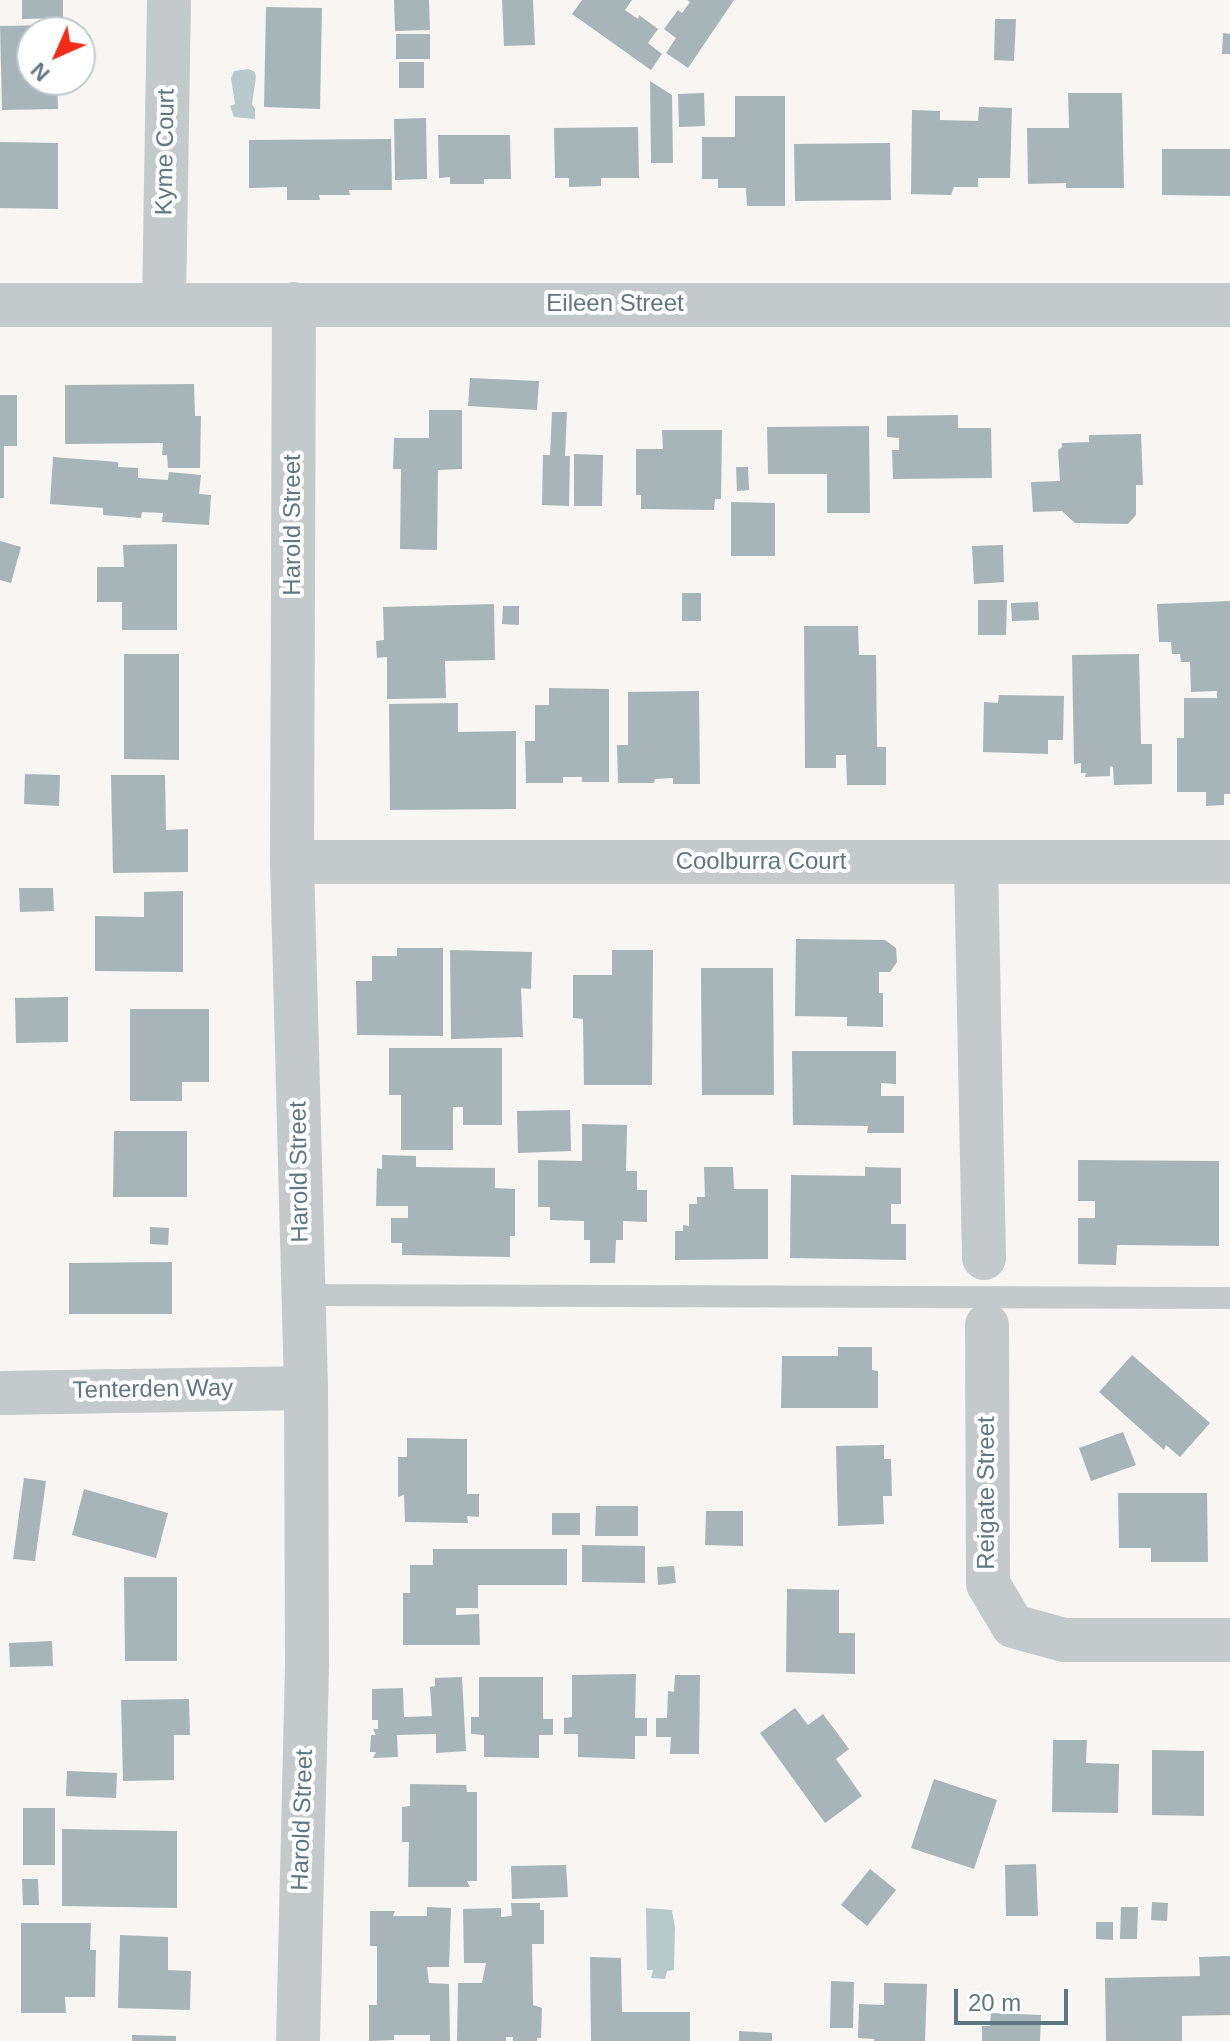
<!DOCTYPE html>
<html>
<head>
<meta charset="utf-8">
<style>
  body { margin:0 }
  #map { position:relative; width:1230px; height:2041px; overflow:hidden; background:#f7f6f3; font-family:Arial,sans-serif }
  canvas { display:block }
  .north { position:absolute; left:16px; top:16px; width:80px; height:80px; box-sizing:border-box; background:#fff; border:2px solid #bfc9cd; border-radius:50%; rotate:225deg; font-size:22px; font-weight:700; line-height:32px; text-align:center; color:#5f7781 }
  .north::after { content:''; display:block; margin:auto; width:28px; height:36px; background:#f22c18; clip-path:polygon(50% 0,100% 100%,50% 72%,0 100%) }
  .scale { position:absolute; left:954px; top:1989px; width:114px; height:36px; box-sizing:border-box; border:4px solid #5f7781; border-top:0; padding-left:10px; font-size:24px; line-height:28px; white-space:nowrap; color:#5f7781; -webkit-text-stroke:6px #fff; paint-order:stroke }
</style>
</head>
<body>
<div id="map">
<canvas width="1230" height="2041"></canvas>
<div class="north">N</div>
<div class="scale">20 m</div>
</div>
<script>
const ctx = document.querySelector('canvas').getContext('2d');
ctx.lineJoin = 'round';
function fillPath(path, color) { ctx.fillStyle = color; ctx.fill(path, 'evenodd'); }
function trace(path, color, width, dash) { ctx.strokeStyle = color; ctx.lineWidth = width; ctx.lineCap = dash ? 'butt' : 'round'; ctx.setLineDash(dash || []); ctx.stroke(path); }
function label(font, color, halo, rows, align = 'center') {
  ctx.font = font + ' Arial,sans-serif'; ctx.lineWidth = 8; ctx.setLineDash([]); ctx.textBaseline = 'middle'; ctx.strokeStyle = halo; ctx.fillStyle = color; for (const [text, x, y, turn = 0] of rows) {
    ctx.save(); ctx.translate(x, y); ctx.rotate((+turn || 0) * Math.PI / 180); ctx.textAlign = isNaN(turn) ? turn : align; if (halo) ctx.strokeText(text, 0, 0); ctx.fillText(text, 0, 0); ctx.restore();
  }
}
fillPath(new Path2D(`
  M249 69 255 72 256 77 252 104 255 109V119L234 117 230 106 235 104 231 78 234 71Z
  M646 1908 672 1910 675 1928 674 1970 667 1971 665 1979 651 1978 653 1970H647Z`), '#b9c9cb');
fillPath(new Path2D(`
  M22 0H63V18L22 19Z
  M394 0H429L430 30 395 31Z
  M502 0H533L535 45 504 46Z
  M582 0H632L625 10 638 19 639 15 658 29 648 43 662 54 651 70 572 14Z
  M687 0H734L688 68 666 53 676 38 664 29 678 10 682 13 690 2Z
  M266 7 322 8 320 109 264 107Z
  M995 19H1016L1014 61 994 60Z
  M49 25V32H32V80H57L58 109 2 110 0 26Z
  M1223 33 1230 34V54H1222Z
  M396 34H430V59H396Z
  M399 62H424V88H399Z
  M650 81 672 95 673 163H651Z
  M704 93 705 126 679 127 678 94Z
  M1068 93H1122L1124 188H1066V183L1028 184 1027 128H1069Z
  M735 96H785V206H747L746 188H718V179H702V137H735Z
  M979 107 1012 108 1010 178H978V187H954L951 195 911 194 912 110 940 111V120L978 121Z
  M426 118 427 179 395 180 394 119Z
  M638 127 639 178H601V186L569 187V178H555L554 128Z
  M438 135H510L511 179H484V184H450V177L439 178Z
  M391 139 392 190H349L350 195H319L320 200H287V187L249 188V140Z
  M0 142 58 143V209L0 208Z
  M890 143 891 200 795 201 794 144Z
  M1162 149H1230V196L1162 195Z
  M470 378 539 381 537 410 468 406Z
  M194 384 195 416H201L200 468H168L167 455H162L163 443 65 444V385Z
  M0 395H17V446H4V498H0Z
  M429 410H462V469L438 470 437 550 400 549 401 469H393L394 438H429Z
  M552 412H567L565 456H570L569 506 542 505 543 455H550Z
  M958 415V428H991L992 478 893 479 892 450H899V438L887 437V416Z
  M869 426 870 513H827V474H768L767 427Z
  M662 430H722L721 499H715L714 510 641 509V495H636V449H663Z
  M1141 434 1143 485H1136V515L1128 524 1075 523 1062 511 1033 512 1031 482 1060 481 1058 450 1062 447V443L1089 442V435Z
  M574 454 603 455 602 506H574Z
  M53 457 118 462V467L138 468V478L168 480 169 472 201 475 199 494 211 495 209 525 162 522 163 513 142 512 141 518 103 515V508L50 504Z
  M736 467H748L749 490 737 491Z
  M731 502 775 503V556H731Z
  M0 541 21 547 11 583 0 580Z
  M177 544V630H122V602H97V567H124L123 545Z
  M1003 545 1004 582 974 584 972 546Z
  M682 593H701V621H682Z
  M978 600H1007L1006 635H978Z
  M1230 601V794H1224V805L1206 806V792H1177V738H1184V698H1217V691L1191 692 1190 662H1181L1180 654H1172L1171 642H1159L1157 604Z
  M1038 602 1039 620 1012 621 1011 603Z
  M494 604 495 660 445 661 446 698 387 699V657L377 658 376 641 384 640 383 607Z
  M503 606H519V625L502 624Z
  M804 626H858L859 655H876L877 747H886V785H847L846 755H836V768H805Z
  M124 654H179V760L124 759Z
  M1139 654 1141 744H1152V784L1114 785 1113 767 1110 766V776L1085 777 1086 773H1081V763L1074 764 1072 655Z
  M549 688 609 689V782H582V777H563V783H526L525 741H535V705H549Z
  M699 691 700 784H673V778L655 779 654 783H618L617 745H628V692Z
  M999 695 1064 696 1063 740H1048V754L983 752 984 702 998 703Z
  M458 703V732L516 731V809L390 810 389 704Z
  M25 774 60 775 59 806 24 804Z
  M111 775H165L166 830 188 829V872L113 873Z
  M19 888H53L54 911 20 912Z
  M183 891V972L95 971V916L144 917V892Z
  M796 939 885 940 896 948 897 962 890 972H879V993H883V1027L847 1026V1017L795 1016Z
  M397 948H443V1036L357 1035 356 981H372V956H397Z
  M450 950 532 952 531 989 521 988 523 1037 451 1039Z
  M612 950H653L652 1085H584L583 1019 573 1018V975H612Z
  M701 968H773L774 1095H702Z
  M68 997V1042L16 1043 15 998Z
  M130 1009H209V1082H182V1101H130Z
  M389 1048H502V1125H463V1107H453V1150H401V1095H389Z
  M792 1051H896V1084L881 1083V1096H904V1133H867L868 1126 793 1125Z
  M570 1110 571 1151 518 1153 517 1111Z
  M582 1124 627 1125 626 1171H637V1190H647V1222L623 1221V1240H616L615 1263H590V1240H584V1221L550 1220V1207H538V1160L582 1161Z
  M114 1131H187V1197H113Z
  M382 1155 416 1156V1167L495 1168V1188L515 1189V1236H510V1257L402 1255V1243H391V1218H408V1206H376L377 1168 382 1169Z
  M1078 1160 1219 1161V1246L1117 1245 1116 1265 1078 1264V1218H1095V1201H1078Z
  M704 1167H733L734 1189H768V1259L675 1260V1231H683V1225L689 1226V1204H697V1197H705Z
  M865 1167 901 1168V1204H891V1224H906V1260L790 1258 791 1175 865 1176Z
  M150 1227 169 1228 168 1245 150 1244Z
  M172 1262V1314H69V1263Z
  M838 1347H872V1370L878 1371V1408H781L782 1356H838Z
  M1132 1355 1210 1423 1180 1457 1166 1445 1164 1450 1099 1392Z
  M1123 1432 1136 1465 1091 1481 1079 1448Z
  M407 1438 467 1439V1494H479V1517L467 1516 468 1523 405 1522 404 1495 398 1497V1457H407Z
  M884 1445V1459H891L892 1496H883L884 1524 838 1526 836 1446Z
  M24 1478 46 1481 35 1561 13 1559Z
  M84 1489 168 1513 156 1558 72 1535Z
  M1118 1493H1207L1208 1562H1151V1548H1119Z
  M596 1506H638V1536H595Z
  M706 1511H743V1546L705 1545Z
  M552 1513H580V1535H552Z
  M582 1545 645 1546V1583L582 1582Z
  M433 1549H567V1585H478V1608H456V1615L479 1614 480 1645H403V1593H410V1565H433Z
  M674 1566 676 1583 658 1585 657 1567Z
  M124 1577H177V1661H125Z
  M787 1589 839 1590V1633H855V1674L786 1672Z
  M52 1641 53 1666 10 1667 9 1643Z
  M636 1674 635 1718H647V1736H635V1759L578 1757V1734H564V1718L572 1717V1675Z
  M675 1675H700L699 1754H670L671 1737H656V1718H667L668 1691 674 1692Z
  M462 1677 466 1751 436 1753V1734L397 1735 398 1757 373 1758 376 1752H370L371 1735H376L373 1729H378V1720H372V1689L403 1688 404 1717 432 1716 430 1687 435 1686V1678Z
  M479 1677H543V1719H553V1735H539V1758L484 1757V1735L471 1734V1717H479Z
  M189 1699 190 1735H174V1780L123 1781 121 1700Z
  M795 1708 808 1725 823 1714 849 1749 836 1759 862 1796 825 1823 760 1733Z
  M1053 1740H1087L1086 1763 1119 1764 1118 1813 1052 1812Z
  M1152 1750 1204 1751V1816L1152 1815Z
  M67 1771 117 1773 116 1798 66 1796Z
  M934 1779 997 1800 974 1869 911 1848Z
  M410 1784 466 1785 467 1792H477V1881H467L470 1887H408L409 1842H402V1807L410 1806Z
  M23 1808H55V1865H23Z
  M62 1829 177 1831V1908L62 1906Z
  M1036 1864 1038 1916H1006L1005 1865Z
  M566 1865 568 1897 512 1899 511 1866Z
  M870 1869 896 1890 867 1926 841 1905Z
  M22 1879H38L39 1905H23Z
  M1152 1902 1168 1903 1167 1921 1151 1920Z
  M511 1903H540V1910H544V1944H532L533 2005 542 2008 541 2038H537V2041H513V2037H506V2041H457L458 1983H482L486 1963H464L463 1909 501 1908V1917L512 1916Z
  M427 1907 451 1908 449 1967H427L429 1983 449 1984 450 2041H430V2035H394V2040L369 2041V2005H377V1946H370V1911H395L393 1916H427Z
  M1121 1907H1138L1137 1939H1120Z
  M1096 1922H1113V1940L1096 1939Z
  M21 1923H91L90 1950H96L95 1997H65L66 2013H21Z
  M120 1935 168 1937V1970L191 1971 190 2010 118 2008Z
  M1230 1956V2015L1182 2016V2041H1106L1105 1978 1200 1976 1199 1957Z
  M590 1957 621 1958 622 2012H690V2041H591Z
  M831 1981 854 1982 853 2028H830Z
  M884 1983 927 1984 925 2041H874V2039L858 2038 859 2004 884 2005Z
  M991 2013 1041 2015 1040 2041H982V2026H990Z
  M739 2031 772 2033V2041H739Z
  M132 2035 176 2036V2041H132Z`), '#a7b4b8');
trace(new Path2D(`
  M303 1295 1230 1298`), '#c4c9cc', 22);
trace(new Path2D(`
  M164 304 169 0
  M294 304 292 862 306 1388 307 1665 298 2041
  M292 862H1230
  M976 863 984 1258
  M987 1325 988 1584 1013 1626 1064 1640H1230
  M0 1393 306 1388`), '#c4c9cc', 44);
trace(new Path2D(`
  M0 305H1230`), '#c4c9cc', 44);
label('24px', '#5f7781', '#fff', [
  ["Kyme Court",166,152,-89],
  ["Eileen Street",615,304],
  ["Harold Street",293,525,-90],
  ["Coolburra Court",761,862],
  ["Harold Street",300,1172,-91],
  ["Tenterden Way",153,1390,-1],
  ["Reigate Street",987,1493,-90],
  ["Harold Street",303,1820,-88]
]);
</script>
</body>
</html>
